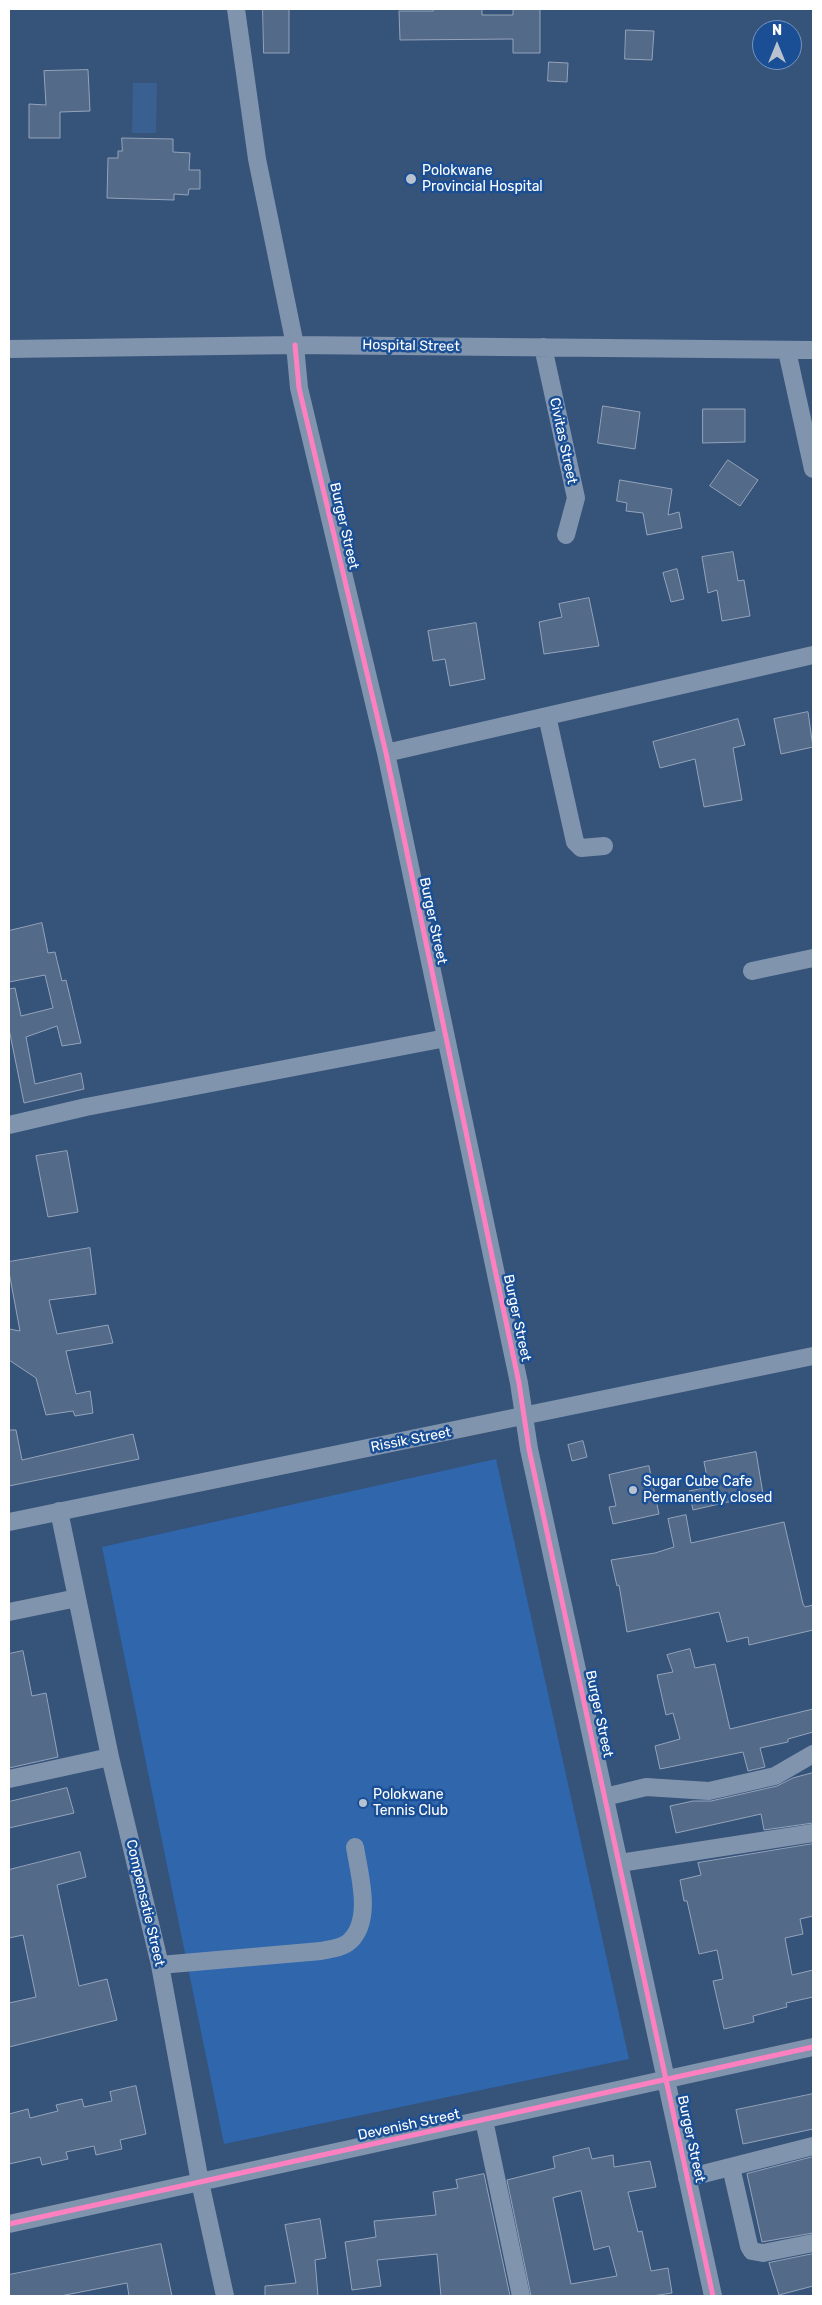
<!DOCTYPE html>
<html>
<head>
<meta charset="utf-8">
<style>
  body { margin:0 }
  #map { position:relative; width:822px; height:2305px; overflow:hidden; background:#36537a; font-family:Rubik,sans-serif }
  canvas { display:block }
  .frame { position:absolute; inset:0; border:10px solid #fff; pointer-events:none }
  .north { position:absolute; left:752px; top:20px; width:50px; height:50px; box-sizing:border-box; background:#1a4f96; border:1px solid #7695c0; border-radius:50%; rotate:0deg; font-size:14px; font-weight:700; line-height:20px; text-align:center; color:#fff }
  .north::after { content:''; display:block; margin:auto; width:18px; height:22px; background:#b9c3d0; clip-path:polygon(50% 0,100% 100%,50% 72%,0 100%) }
</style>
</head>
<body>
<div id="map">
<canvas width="822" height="2305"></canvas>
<div class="frame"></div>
<div class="north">N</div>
</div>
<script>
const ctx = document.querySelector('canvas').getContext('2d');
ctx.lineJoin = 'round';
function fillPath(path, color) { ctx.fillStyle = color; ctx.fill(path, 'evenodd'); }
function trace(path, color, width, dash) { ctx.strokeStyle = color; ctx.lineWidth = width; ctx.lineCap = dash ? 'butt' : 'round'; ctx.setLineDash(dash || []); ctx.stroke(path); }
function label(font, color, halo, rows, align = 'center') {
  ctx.font = font + ' Rubik,sans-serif'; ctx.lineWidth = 5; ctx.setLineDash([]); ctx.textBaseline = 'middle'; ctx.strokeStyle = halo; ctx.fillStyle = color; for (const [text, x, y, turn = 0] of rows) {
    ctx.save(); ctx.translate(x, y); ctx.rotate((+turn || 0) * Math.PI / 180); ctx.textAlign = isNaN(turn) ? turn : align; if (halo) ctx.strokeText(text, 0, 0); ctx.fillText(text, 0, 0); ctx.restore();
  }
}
fillPath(new Path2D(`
  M496 1459 629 2059 224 2144 102 1547Z`), '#2f66ac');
fillPath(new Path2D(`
  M133 83H157L156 133H132Z`), '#3a5f91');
const building = new Path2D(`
  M263 9H289V53H264Z
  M433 9H482V15H513V9H540V53H513V39L400 40 399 11H433Z
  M626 30 654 31 652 60 625 59Z
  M549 62 568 63 567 82 548 81Z
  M88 70 90 111 60 112V138H29V104L46 105 44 71Z
  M122 138 173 139V152L190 153 189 170H200V189H189L188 195 174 194V200L107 198 108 158H118V151H122Z
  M603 406 640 412 635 449 598 443Z
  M703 409H745V442L703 443Z
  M728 460 758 480 740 506 710 486Z
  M620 480 672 489 668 515 679 512 682 528 647 535 643 513 626 511 627 503 617 501Z
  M733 552 738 581 744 580 750 616 722 621 717 590 708 593 702 557Z
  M677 569 684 599 671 602 663 573Z
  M589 598 599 646 544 654 539 622 562 617 559 604Z
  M476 623 485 679 450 686 445 659 433 661 428 631Z
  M808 712 813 747 781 754 774 719Z
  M738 719 745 745 733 748 742 800 704 807 695 759 660 768 653 742Z
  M42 923 48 953 55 952 62 981 66 980 81 1043 62 1046 57 1026 26 1037 35 1084 81 1073 84 1089 24 1103 9 1029V989L15 988 21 1016 53 1008 45 975 9 982V931Z
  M67 1151 78 1212 48 1217 36 1156Z
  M90 1248 96 1294 49 1300 57 1334 108 1325 113 1343 66 1351 76 1394 90 1391 93 1413 75 1416 73 1411 46 1415 36 1378 9 1360V1329L20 1331 9 1272V1262Z
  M9 1430H16L22 1460 133 1434 139 1459 9 1486Z
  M583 1441 587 1457 572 1461 568 1445Z
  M756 1452 763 1494 693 1510 689 1491 709 1487 704 1462Z
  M649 1466 659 1514 613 1524 609 1507 616 1506 609 1475Z
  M686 1515 691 1543 784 1522 803 1604 805 1607 813 1605V1630L749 1645 748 1637 727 1642 719 1612 627 1632 619 1585 617 1586 611 1560 655 1553 674 1547 668 1519Z
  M690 1649 695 1668 715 1664 730 1729 813 1709V1732L788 1739V1742L760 1748 765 1767 748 1771 743 1752 660 1769 655 1746 680 1739 673 1713 666 1715 657 1675 673 1672 667 1655Z
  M23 1651 32 1696 46 1693 58 1757 9 1768V1654Z
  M813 1773V1823L764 1830 761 1814 676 1833 670 1806 693 1801H711L777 1786 793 1778Z
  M67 1788 74 1813 9 1828V1802Z
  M813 1844V1916L800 1919 803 1934 785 1938 792 1975 813 1970V1997L786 2003 787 2007 753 2016 754 2022 724 2029 713 1981 723 1979 717 1950 699 1954 687 1901H684L680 1880 701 1875 698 1863Z
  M80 1852 86 1877 57 1885 79 1986 107 1979 117 2020 9 2047V2003L36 1997 23 1935 9 1938V1870Z
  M136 2086 146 2134 120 2140 122 2149 96 2155 94 2146 66 2152 68 2159 42 2165 40 2157 9 2164V2114L28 2109 30 2118 58 2111 56 2105 82 2099 84 2107 112 2101 110 2092Z
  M813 2094V2129L743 2144 736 2110Z
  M589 2148 592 2159 613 2155 614 2167 650 2161 656 2187 628 2192 638 2232 642 2231 651 2271 668 2268 672 2293 652 2296H531L507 2180 555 2168 553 2157ZM581 2191 594 2250 609 2246 617 2276 571 2284 553 2198Z
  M813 2157V2233L762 2242 747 2174Z
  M484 2174 510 2296H441L437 2254 377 2260 381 2286 352 2290 345 2242 376 2237 374 2221 436 2215 433 2192 458 2188 456 2180Z
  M320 2219 326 2258 315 2260 318 2296H265V2286L296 2283 285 2225Z
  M161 2244 172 2296H129L127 2283 60 2296H9V2275Z
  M813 2254V2286L779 2295 769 2263Z`);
fillPath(building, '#536a89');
trace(building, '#94a4ba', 1);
trace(new Path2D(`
  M236 9 257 159 295 345 299 388 386 753 501 1298 519 1383 529 1449 713 2296
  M543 347 576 498 566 535
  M9 349 295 345 813 350
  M787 351 813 469
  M547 716 575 842 581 848 604 846
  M386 753 813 655
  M752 971 813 958
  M9 1125 86 1107 446 1038
  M59 1511 110 1757 160 1965 200 2182 225 2296
  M9 1522 813 1356
  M9 1612 77 1598
  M9 1779 110 1757
  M605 1797 646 1787 709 1791 775 1776 813 1754
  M620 1863 813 1833
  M160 1965 321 1951C330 1949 343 1948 350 1941 373 1919 359 1874 355 1847
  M484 2120 521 2296
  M731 2167 749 2246 752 2251 763 2253 813 2243
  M687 2178 813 2146
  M9 2224 813 2047`), '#8094ad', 18);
trace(new Path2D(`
  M295 345 299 388 386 753 501 1298 519 1383 529 1449 713 2296
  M9 2224 813 2047`), '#ff80c0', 5);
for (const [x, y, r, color] of [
  [411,179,6,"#b9c3d0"],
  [633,1490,5,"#b9c3d0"],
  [363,1803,5,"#b9c3d0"]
]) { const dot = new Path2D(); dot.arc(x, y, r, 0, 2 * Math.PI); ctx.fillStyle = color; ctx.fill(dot); trace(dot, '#1a4f96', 2); }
label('14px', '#fff', '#1a4f96', [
  ["Polokwane",422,171],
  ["Provincial Hospital",422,187],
  ["Sugar Cube Cafe",643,1482],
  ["Permanently closed",643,1498],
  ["Polokwane",373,1795],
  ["Tennis Club",373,1811]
], 'left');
label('14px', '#fff', '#1a4f96', [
  ["Hospital Street",411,346,1],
  ["Civitas Street",563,441,78],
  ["Burger Street",344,526,77],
  ["Burger Street",433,921,78],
  ["Burger Street",517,1318,78],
  ["Rissik Street",411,1440,-11],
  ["Burger Street",599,1714,78],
  ["Compensatie Street",145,1903,77],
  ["Devenish Street",409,2125,-12],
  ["Burger Street",691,2139,78]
]);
</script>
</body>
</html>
